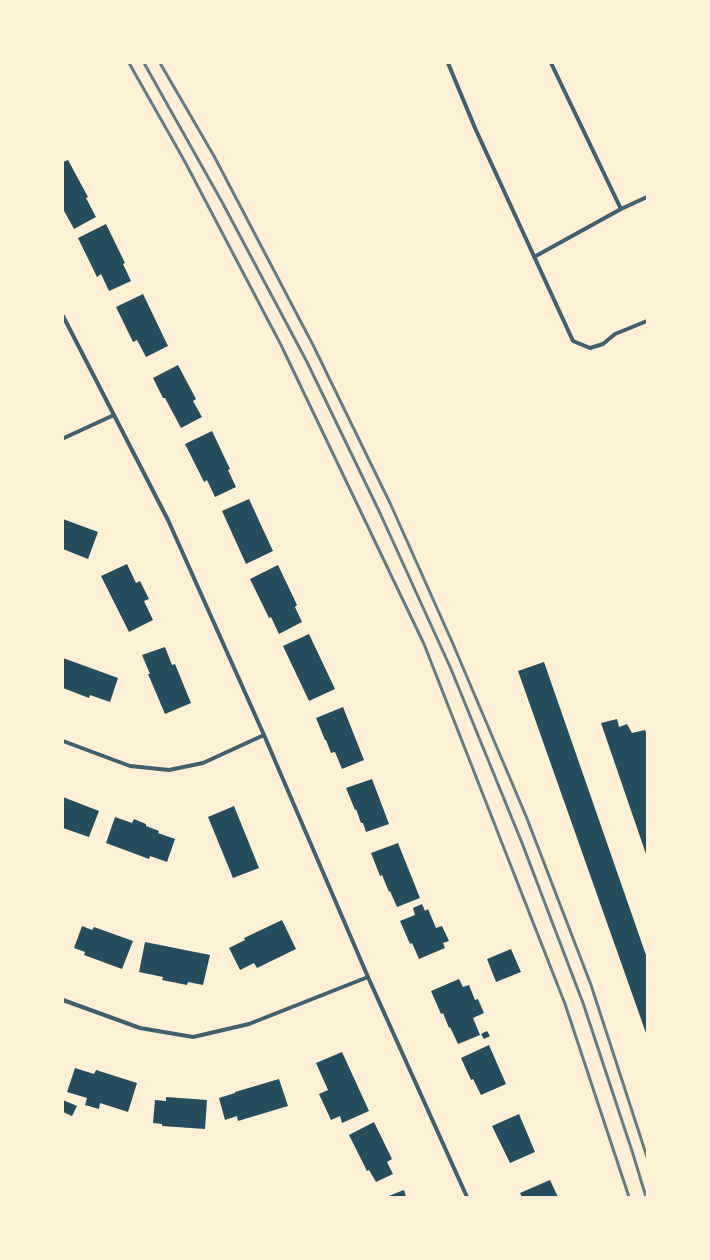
<!DOCTYPE html>
<html>
<head>
<meta charset="utf-8">
<style>
  body { margin:0 }
  #map { position:relative; width:710px; height:1260px; overflow:hidden; background:#fdf0d5; font-family:"Open Sans",sans-serif }
  canvas { display:block }
  .frame { position:absolute; inset:0; border:64px solid #fdf0d5; pointer-events:none }
</style>
</head>
<body>
<div id="map">
<canvas width="710" height="1260"></canvas>
<div class="frame"></div>
</div>
<script>
const ctx = document.querySelector('canvas').getContext('2d');
ctx.lineJoin = 'round';
function fillPath(path, color) { ctx.fillStyle = color; ctx.fill(path, 'evenodd'); }
function trace(path, color, width, dash) { ctx.strokeStyle = color; ctx.lineWidth = width; ctx.lineCap = dash ? 'butt' : 'round'; ctx.setLineDash(dash || []); ctx.stroke(path); }
fillPath(new Path2D(`
  M68 160 88 197 86 198 96 217 74 229 63 209V162Z
  M106 224 125 263 123 264 131 281 109 291 101 274 97 277 78 238Z
  M143 294 168 346 146 357 137 340 133 342 116 307Z
  M178 365 196 399 193 401 202 417 181 428 165 398H163L153 378Z
  M212 431 230 469 228 470 236 487 215 497 207 480 204 482 185 444Z
  M249 499 273 551 246 564 222 511Z
  M63 519 98 532 88 559 63 549Z
  M127 564 136 583 140 581 149 599 144 601 153 620 129 632 101 576Z
  M278 565 297 605 295 607 302 622 279 634 271 617 269 618 250 579Z
  M309 634 335 689 309 701 283 646Z
  M165 647 172 665 175 664 191 703 165 714 148 674H150L142 655Z
  M63 658 118 678 110 702 90 695 89 698 63 688Z
  M544 662 647 958V1036L518 671Z
  M343 707 364 760 342 769 335 752 331 753 326 740H325L316 718Z
  M617 719 619 727 627 724 632 733 645 730 647 735V857L601 723Z
  M372 779 389 824 366 832 363 823H361L356 809 355 810 346 788Z
  M63 797 99 811 89 837 63 828Z
  M234 806 259 868 233 878 208 817Z
  M115 817 132 823 134 819 146 824V826L159 831 158 833 175 839 167 862 150 856 149 859 106 843Z
  M398 843 420 898 397 907 390 891 389 892 382 875 380 876 371 853Z
  M422 904 425 911 428 909 436 928 442 926 449 941 443 943 445 948 419 959 412 943 410 944 400 921 415 915 413 908Z
  M282 920 296 949 257 968 254 963 240 970 229 948 245 940 244 938Z
  M82 926 92 930 94 927 133 941 122 969 84 955 85 952 74 948Z
  M145 942 210 955 203 985 188 982 187 985 162 980 163 977 139 972Z
  M511 949 521 972 496 982 487 959Z
  M459 979 463 987 469 985 475 1000 478 999 484 1013 473 1018 480 1035 458 1044 450 1027 449 1028 443 1013 441 1014 431 991Z
  M487 1031 490 1036 484 1039 481 1034Z
  M489 1045 506 1084 481 1095 473 1079 471 1080 461 1058Z
  M342 1052 369 1111 342 1123 340 1116 331 1120 319 1094 328 1090 316 1063Z
  M75 1068 94 1074 96 1070 137 1083 128 1112 100 1103 99 1109 85 1105 87 1098 67 1092Z
  M279 1079 288 1106 238 1121 237 1116 225 1120 219 1098 235 1093V1092Z
  M166 1097 207 1100 205 1129 162 1126V1124L153 1123 155 1100 166 1101Z
  M63 1100 77 1106 72 1116 63 1112Z
  M519 1114 535 1152 510 1163 492 1126Z
  M374 1122 392 1159 387 1162 393 1174 376 1182 369 1170 367 1171 349 1135Z
  M550 1180 558 1197H522L520 1193Z
  M404 1190 406 1197H386Z`), '#264d5e');
trace(new Path2D(`
  M448 63 475 128 573 341 590 348 603 344 615 334 647 321
  M551 63 621 209
  M534 257 621 209 647 197
  M63 316 168 520 264 735 368 977 467 1197
  M64 438 114 415
  M63 741 130 766 169 770 203 763 264 735
  M63 1000 140 1028 193 1037 249 1024 368 977`), '#3f606c', 4);
trace(new Path2D(`
  M129 63 184 160 281 345 424 644 565 1004 629 1197
  M144 63 222 202 307 362 380 513 451 669 522 843 583 1003 633 1154 646 1197
  M160 63 214 156 313 345 390 503 453 644 526 816 591 985 647 1157`), '#657d81', 3);
</script>
</body>
</html>
